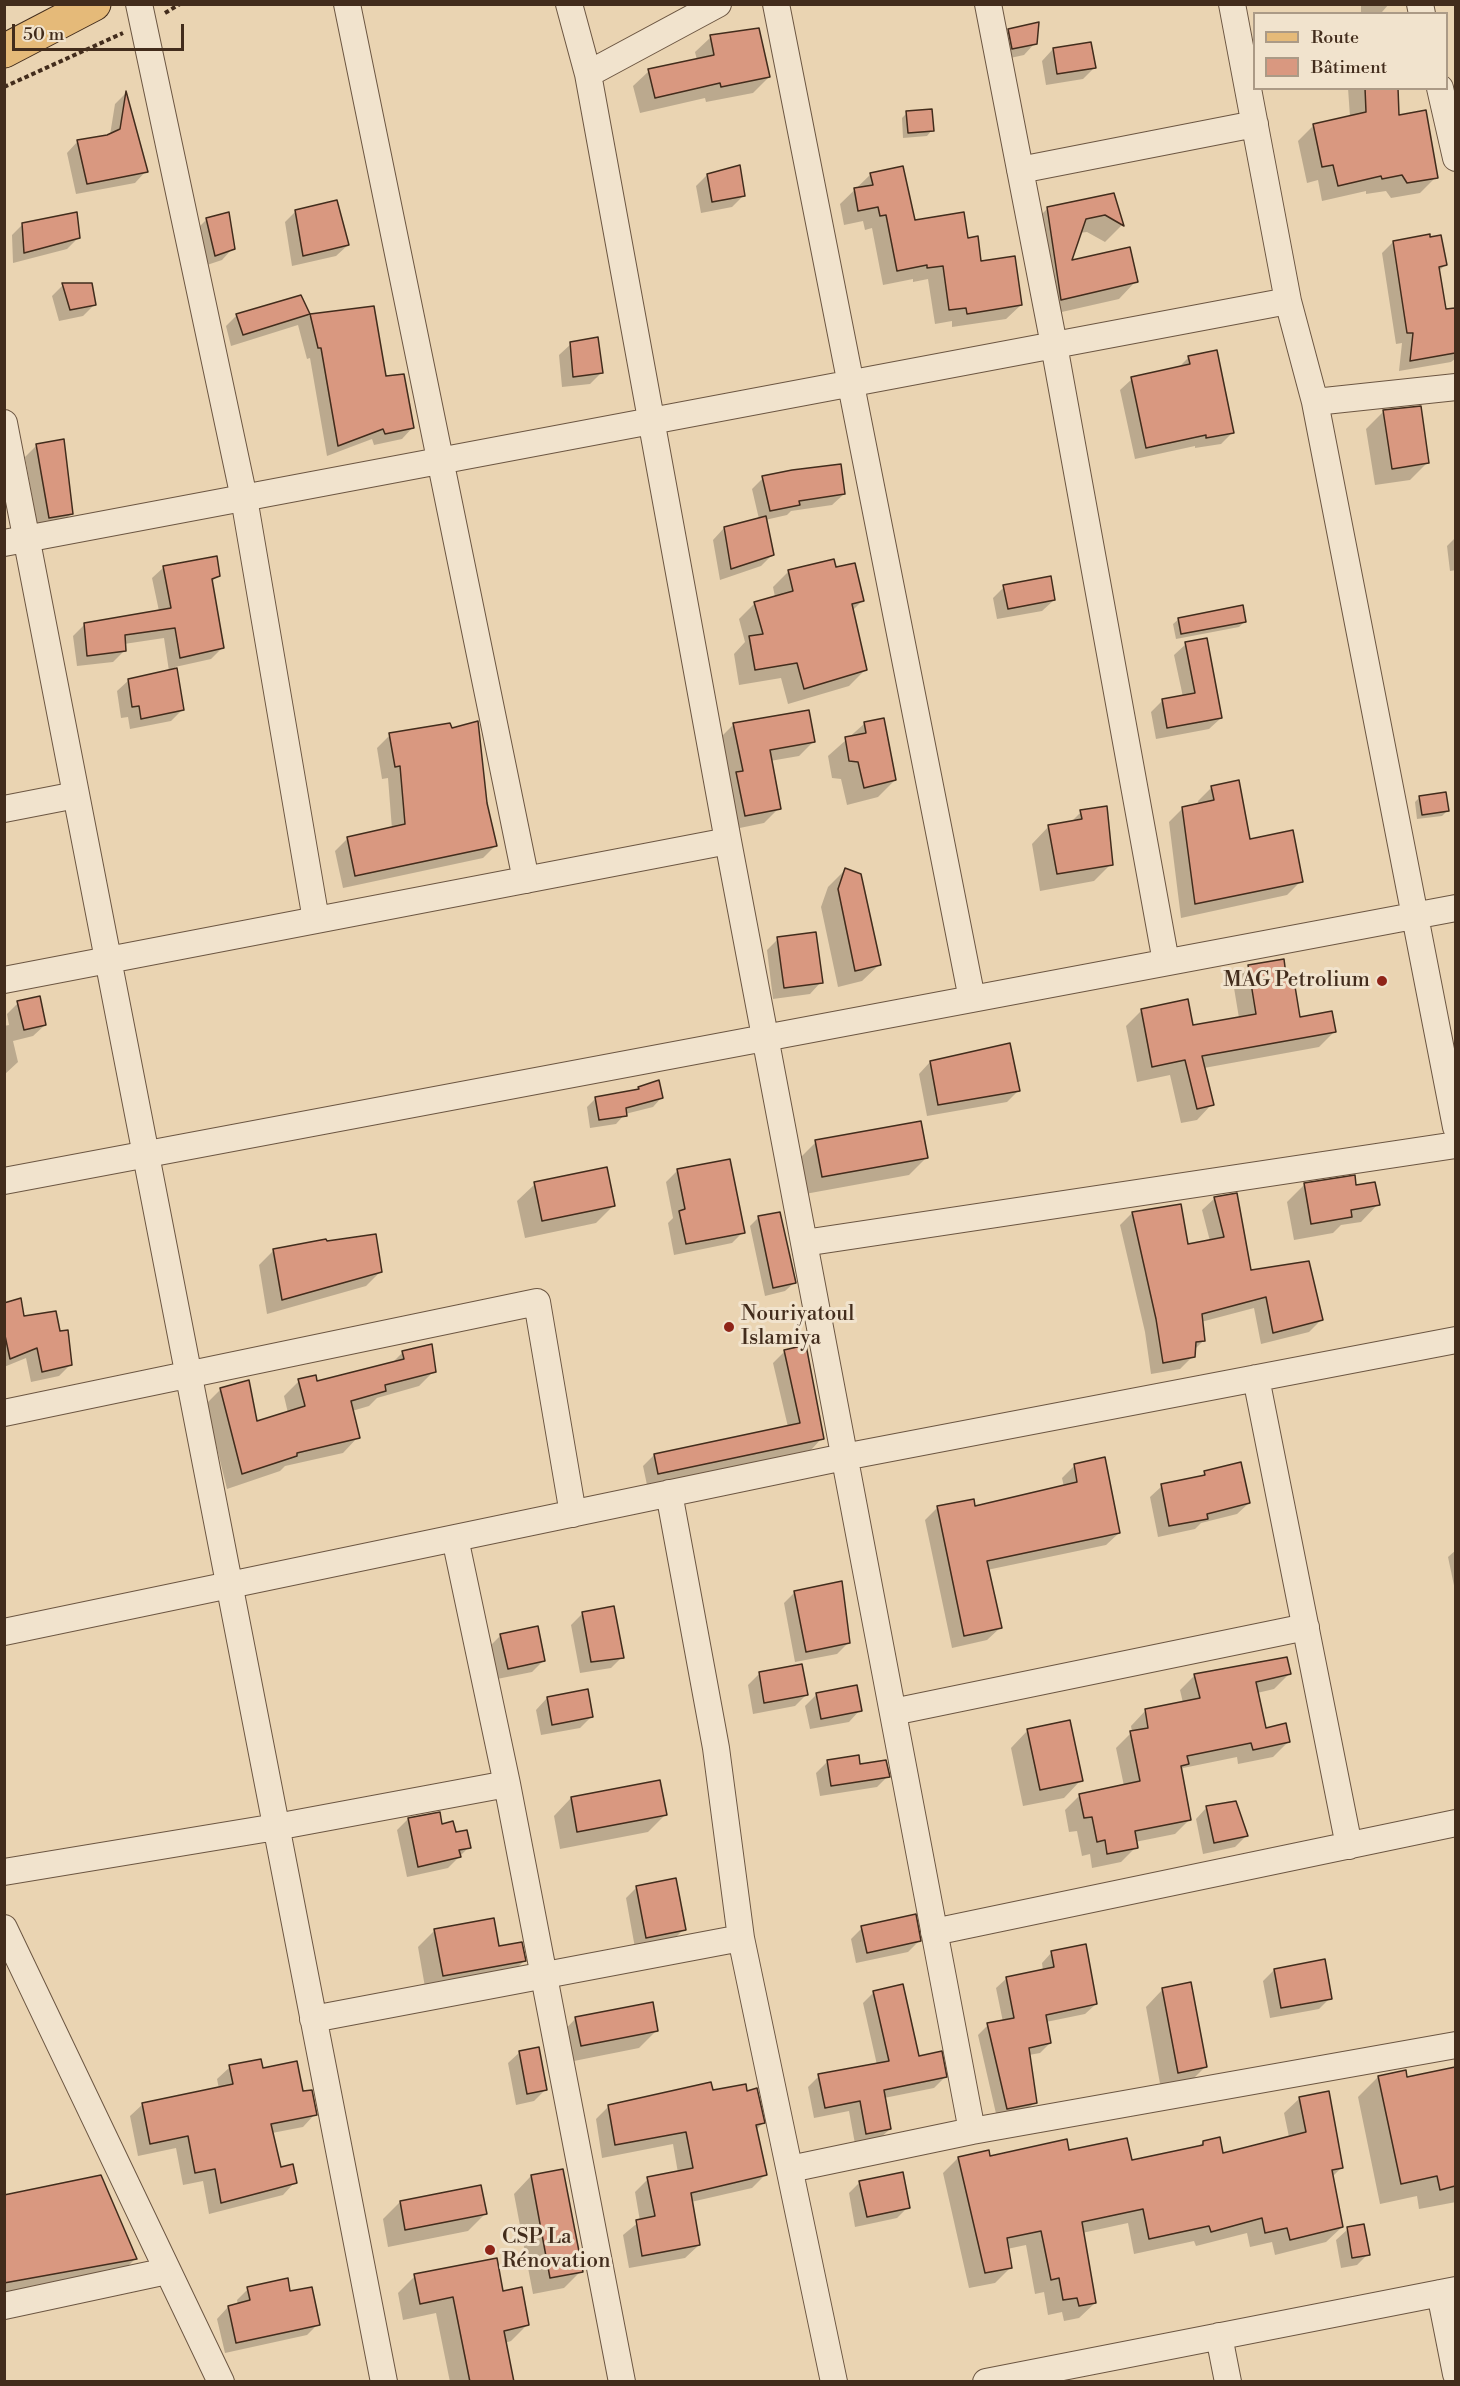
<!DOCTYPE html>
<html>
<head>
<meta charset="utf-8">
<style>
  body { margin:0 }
  #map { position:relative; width:1460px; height:2386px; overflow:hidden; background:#ead4b2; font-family:"Libre Bodoni",serif }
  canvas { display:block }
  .frame { position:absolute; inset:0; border:6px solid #422c1c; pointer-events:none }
  .legend { position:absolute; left:1253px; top:12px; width:195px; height:78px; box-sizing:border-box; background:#f1e3cd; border:2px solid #ab9a86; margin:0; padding:8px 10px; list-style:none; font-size:18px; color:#422c1c }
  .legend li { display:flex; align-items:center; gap:12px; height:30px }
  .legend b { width:30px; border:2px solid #ab9a86 }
  .scale { position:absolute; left:12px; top:24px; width:172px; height:27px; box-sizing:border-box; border:3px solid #422c1c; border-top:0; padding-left:8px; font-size:18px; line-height:21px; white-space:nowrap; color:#422c1c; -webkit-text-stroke:4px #f1e3cd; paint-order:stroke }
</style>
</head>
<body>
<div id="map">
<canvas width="1460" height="2386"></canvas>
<div class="frame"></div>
<ul class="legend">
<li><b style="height:8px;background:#e5ba79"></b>Route</li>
<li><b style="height:16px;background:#d99880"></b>Bâtiment</li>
</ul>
<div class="scale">50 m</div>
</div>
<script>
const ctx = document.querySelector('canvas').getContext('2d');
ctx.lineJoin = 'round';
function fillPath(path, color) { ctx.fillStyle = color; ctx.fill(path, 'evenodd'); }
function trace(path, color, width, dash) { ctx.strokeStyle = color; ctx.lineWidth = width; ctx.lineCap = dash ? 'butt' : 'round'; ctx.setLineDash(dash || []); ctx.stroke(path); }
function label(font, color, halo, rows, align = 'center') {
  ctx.font = font + ' "Libre Bodoni",serif'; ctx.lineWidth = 6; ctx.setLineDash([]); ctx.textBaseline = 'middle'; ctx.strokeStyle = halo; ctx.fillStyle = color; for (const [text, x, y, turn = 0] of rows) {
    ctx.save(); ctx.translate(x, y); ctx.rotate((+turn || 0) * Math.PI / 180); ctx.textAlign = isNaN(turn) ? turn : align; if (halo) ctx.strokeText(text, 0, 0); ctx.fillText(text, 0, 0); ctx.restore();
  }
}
fillPath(new Path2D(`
  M1361 4H1389L1382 12 1361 14Z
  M1009 30 1035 43 1024 55 1001 60 998 42Z
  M711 37 769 77 753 93 706 102 705 98 640 113 633 86 649 71 697 60 695 52Z
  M1053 49 1094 68 1083 79 1046 85 1042 61Z
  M1348 88H1397L1398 117 1436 177 1420 193 1391 198 1386 191 1366 194V191L1322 201 1318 180 1307 183 1298 141 1314 125 1350 117Z
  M125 94 146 171 135 183 76 194 67 153 78 141 110 135 115 104Z
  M907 113 932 130 927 136 903 138 902 118Z
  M871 174 914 222 980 263 1021 305 1006 319 952 327V321L935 324 928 279 913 282V279L883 285 872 228 865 230 863 221 844 225 840 204Z
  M707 175 744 195 732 207 701 213 696 186Z
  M1113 195 1122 225 1105 242 1087 232 1079 233 1069 262 1136 281 1119 299 1044 316 1030 226 1047 209Z
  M296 211 348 245 336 256 292 266 285 222Z
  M207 219 233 248 222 260 204 266 196 230Z
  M23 224 79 237 67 249 13 263 12 235Z
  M1393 242 1445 265 1438 272 1445 311 1456 309V358L1451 362 1399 371 1402 343 1396 344 1382 253Z
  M63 285 94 305 83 316 59 321 52 296Z
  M301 297 309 316 373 308 385 377 413 427 402 439 374 445 372 439 327 456 310 358 307 359 298 325 231 346 226 326 237 315Z
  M571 344 602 372 590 384 562 387 559 355Z
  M1189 357 1232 433 1221 444 1195 448V446L1135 459 1120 390 1132 379 1178 368Z
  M1384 411 1427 463 1410 480 1375 485 1366 429Z
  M37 445 72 513 60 525 38 529 25 457Z
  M763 478 844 494 832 505 791 511 787 515 765 520 772 555 761 566 720 580 713 540 724 528 759 519 752 489Z
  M1456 537V570L1450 571 1447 546Z
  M164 567 218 575 211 583 222 648 211 659 175 667 182 710 171 721 130 729 128 717 121 718 117 691 129 680 169 671 164 638 124 644 125 650 113 662 77 666 73 636 84 625 159 611 152 578Z
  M835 569 862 601 852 611 865 670 849 686 788 704 781 678 739 685 734 654 745 642 739 619 755 603 775 597 773 587 789 571Z
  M1004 587 1054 600 1042 611 997 619 993 598Z
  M1179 619 1244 622 1239 627 1176 639 1173 624Z
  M1186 644 1221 718 1209 729 1156 739 1151 712 1163 700 1183 697 1174 655Z
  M734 724 814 741 799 756 770 761 779 808 764 823 730 830 719 739Z
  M864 724 895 780 878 797 847 805 841 779 832 778 828 756Z
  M390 735 486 804 496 845 483 858 343 888 335 851 348 838 392 829 388 778 382 779 377 748Z
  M1212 787 1249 840 1301 881 1287 895 1181 918 1169 822 1183 808 1199 805 1198 801Z
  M1420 797 1447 811 1442 816 1417 819 1415 802Z
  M1081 812 1111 864 1094 881 1040 891 1032 844 1049 826 1071 822Z
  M845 870 880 964 862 981 838 987 821 907 828 887Z
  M778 939 821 982 810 994 773 999 767 950Z
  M1249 967 1285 977 1299 1019 1335 1031 1319 1047 1204 1068 1212 1104 1197 1120 1181 1123 1170 1075 1137 1082 1126 1026 1141 1011 1192 1027 1239 1018 1233 982Z
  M18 1003 45 1025 33 1036 13 1041 18 1062 4 1075V1026L9 1025 7 1014Z
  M930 1062 1018 1091 1007 1102 927 1116 919 1074Z
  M639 1088 662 1097 653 1107 625 1114 616 1124 590 1128 587 1107 596 1098 635 1092Z
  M816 1142 926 1158 909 1175 805 1194 799 1159Z
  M677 1171 743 1232 732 1243 674 1255 668 1223 673 1218 666 1182Z
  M535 1184 613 1206 596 1223 525 1238 517 1201Z
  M1305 1184 1355 1186 1378 1204 1361 1222 1341 1225 1333 1233 1294 1240 1287 1202Z
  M1215 1198 1250 1271 1321 1320 1309 1332 1261 1344 1254 1308 1201 1322 1203 1341 1193 1351V1356L1180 1369 1151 1374 1145 1332 1120 1225 1132 1213 1187 1246 1210 1241 1202 1210Z
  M778 1214 794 1283 785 1291 765 1296 750 1226 758 1218Z
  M274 1250 381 1271 366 1286 267 1314 259 1265Z
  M4 1305 23 1318 58 1333 71 1364 59 1376 31 1382 26 1358 4 1367Z
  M785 1351 822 1438 811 1450 647 1485 643 1466 654 1455 788 1427 773 1363Z
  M403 1352 434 1371 419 1386 377 1398 369 1406 352 1411 358 1437 343 1453 285 1466 280 1471 227 1489 206 1404 221 1389 256 1423 288 1413 284 1396 299 1381 316 1383 391 1364Z
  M1075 1465 1119 1533 1106 1545 987 1570 1000 1628 987 1640 952 1648 925 1520 937 1508H974L1064 1487 1062 1478Z
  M1205 1473 1249 1503 1237 1514 1201 1523 1195 1529 1158 1537 1150 1497 1162 1486 1200 1478Z
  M1456 1550V1595L1448 1557Z
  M841 1583 848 1643 837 1654 795 1662 784 1603 795 1592Z
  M612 1608 622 1657 611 1668 580 1673 571 1625 582 1614Z
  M501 1635 544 1660 532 1672 497 1679 490 1646Z
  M760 1673 806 1695 795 1706 753 1714 748 1685Z
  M1289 1674 1274 1689 1257 1693 1264 1730 1288 1742 1273 1757 1238 1764 1237 1757 1183 1768 1180 1771 1190 1819 1175 1834 1135 1842 1136 1847 1121 1862 1092 1868 1090 1854 1082 1856 1077 1831 1069 1832 1065 1810 1080 1795 1124 1786 1116 1748 1132 1732 1131 1726 1146 1710 1183 1703 1180 1690 1195 1675Z
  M817 1694 860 1710 849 1722 810 1729 805 1706Z
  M547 1698 591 1717 580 1728 541 1735 536 1710Z
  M1028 1730 1081 1780 1064 1798 1023 1806 1011 1748Z
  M828 1761 859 1765 888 1776 877 1787 820 1796 816 1773Z
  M571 1798 665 1815 648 1832 560 1849 554 1816Z
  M1207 1807 1247 1835 1235 1847 1203 1854 1196 1819Z
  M408 1819 441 1825 469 1847 448 1868 407 1877 397 1830Z
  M637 1887 684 1929 673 1940 635 1948 626 1898Z
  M862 1928 919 1941 908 1952 856 1963 851 1939Z
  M435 1930 498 1948 524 1961 507 1978 426 1993 418 1947Z
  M1052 1952 1096 2004 1085 2014 1046 2022 1050 2043 1040 2053 1029 2055 1035 2102 1025 2112 997 2118 978 2035 988 2025 1003 2022 996 1988 1007 1978 1043 1971 1042 1963Z
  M1274 1970 1330 1998 1319 2009 1270 2018 1263 1981Z
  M1163 1989 1205 2067 1188 2084 1161 2089 1146 2007Z
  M874 1992 918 2057 945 2077 934 2088 884 2098 890 2129 879 2139 855 2144 849 2111 814 2118 808 2087 819 2076 877 2065 863 2003Z
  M576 2018 657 2030 639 2048 564 2063 559 2036Z
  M520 2052 545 2090 534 2101 516 2105 508 2063Z
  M230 2067 262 2070 302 2093 315 2114 303 2127 272 2133 280 2169 295 2182 283 2195 209 2214 203 2181 183 2185 176 2148 138 2156 130 2116 143 2104 219 2089 217 2079Z
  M1456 2068V2202L1419 2209 1417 2196 1380 2204 1358 2097 1378 2077 1406 2079Z
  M712 2092 763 2123 755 2131 765 2175 752 2188 691 2202 699 2245 685 2258 629 2268 623 2235 640 2221 635 2192 648 2179 678 2173 673 2144 602 2158 596 2119 609 2106Z
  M1300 2098 1342 2167 1332 2177 1342 2227 1326 2242 1275 2255 1272 2242 1250 2247 1247 2233 1196 2246 1194 2241 1134 2254 1128 2223 1082 2233 1095 2303 1079 2318 1064 2321 1062 2312 1048 2315 1044 2292 1035 2294 1026 2245 1007 2249 1010 2268 995 2283 969 2288 943 2173 958 2158 1068 2152 1131 2161 1198 2147 1203 2142 1222 2155 1289 2137 1284 2113Z
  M531 2176 581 2271 564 2288 533 2294 514 2194Z
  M860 2182 908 2207 897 2218 855 2227 849 2193Z
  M4 2196 135 2259 112 2282 4 2301Z
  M400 2202 485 2214 468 2231 388 2247 383 2219Z
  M1348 2229 1368 2254 1357 2265 1341 2268 1336 2240Z
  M415 2276 502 2292 528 2324 511 2341 505 2343 513 2382H450L436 2313 403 2320 398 2293Z
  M248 2289 289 2293 318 2324 307 2335 225 2353 217 2319 228 2307 238 2305 237 2300Z`), '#0003');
const building = new Path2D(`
  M1039 22 1037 44 1012 49 1008 29Z
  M759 28 770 77 721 87 720 83 655 98 648 69 714 55 710 35Z
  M1091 42 1096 68 1057 74 1053 48Z
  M1365 88H1398L1399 115 1426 110 1438 178 1407 183 1402 175 1382 179 1381 176 1338 186 1333 165 1322 167 1313 124 1366 112Z
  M126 91 148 172 87 184 77 140 107 135 120 129Z
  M932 109 934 131 908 133 906 111Z
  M740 165 745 196 712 202 707 174Z
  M903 166 915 220 964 212 968 238 978 236 981 261 1015 256 1022 305 967 314 966 308 949 310 943 266 927 268V265L897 271 886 215 880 216 878 207 858 211 854 188 873 185 870 173Z
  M1114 193 1124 226 1105 215 1086 219 1072 260 1130 247 1138 282 1061 300 1047 207Z
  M337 200 349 245 303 256 295 210Z
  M77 212 80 238 24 253 22 223Z
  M229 212 235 249 215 256 206 218Z
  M1430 234V237L1441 235 1447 265 1439 267 1446 309 1455 308V353L1410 361 1413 333H1407L1393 241Z
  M62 283H92L96 305 70 310Z
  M301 295 310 314 243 335 236 314Z
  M374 306 386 376 404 374 414 428 385 434 383 429 338 446 321 348H318L310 314Z
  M598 337 603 373 573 377 570 342Z
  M1217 350 1234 433 1206 438V435L1146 448 1131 377 1190 364 1188 356Z
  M1421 406 1429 463 1392 469 1383 410Z
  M64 439 73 514 49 518 36 444Z
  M841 464 845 494 799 501 800 505 770 511 762 476 792 470Z
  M766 516 774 555 731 569 724 527Z
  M217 556 220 576 212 579 224 648 180 658 175 628 125 635 126 651 87 656 84 623 171 608 163 566Z
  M834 559 836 567 855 563 864 601 852 604 867 670 804 689 797 663 755 670 749 636 763 634 754 602 793 591 788 570Z
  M1051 576 1055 600 1008 609 1003 585Z
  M1243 605 1246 622 1181 634 1178 618Z
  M1207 638 1222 718 1167 728 1162 699 1195 693 1185 642Z
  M177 668 184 710 141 719 139 706 132 707 128 679Z
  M809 710 815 742 770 750 781 809 745 816 736 772 743 771 733 723Z
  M884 718 896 780 864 788 858 762 849 761 845 737 866 733 864 722Z
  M478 721 487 803 497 846 355 876 347 837 405 824 400 766 395 767 389 733 450 723 452 728Z
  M1239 780 1250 839 1293 830 1303 882 1195 904 1182 807 1214 800 1211 786Z
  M1446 792 1449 811 1422 815 1419 796Z
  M1107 806 1113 865 1057 874 1048 825 1082 819 1080 810Z
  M845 868 861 874 881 965 855 971 838 889Z
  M816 932 823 983 784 988 777 937Z
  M1284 959 1286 975 1293 974 1300 1017 1332 1011 1336 1032 1202 1056 1214 1105 1197 1109 1185 1060 1152 1067 1141 1009 1188 999 1193 1025 1256 1014 1248 965Z
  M40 996 46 1025 24 1030 17 1001Z
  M1010 1043 1020 1091 938 1105 930 1061Z
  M659 1080 663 1098 626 1108 627 1116 599 1120 595 1097 639 1089 638 1087Z
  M921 1121 928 1158 822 1177 815 1140Z
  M730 1159 745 1233 686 1244 679 1211 685 1209 677 1169Z
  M607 1167 615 1206 542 1221 534 1182Z
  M1355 1175 1356 1185 1375 1182 1380 1205 1351 1210 1352 1217 1311 1224 1304 1183Z
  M1237 1193 1251 1270 1309 1261 1323 1320 1273 1333 1266 1297 1202 1314 1205 1341 1196 1342 1195 1357 1163 1363 1156 1319 1132 1212 1181 1204 1188 1244 1224 1237 1214 1197Z
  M780 1212 796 1283 773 1288 758 1216Z
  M376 1234 382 1272 282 1300 273 1249 326 1239 327 1241Z
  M21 1298 24 1316 56 1311 60 1331 68 1330 72 1365 42 1372 37 1348 10 1359 4 1331V1303Z
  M432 1344 436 1372 385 1385 386 1391 351 1401 360 1438 297 1453V1456L242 1474 220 1388 249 1380 257 1421 305 1406 298 1379 316 1375 317 1381 404 1359 402 1351Z
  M806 1345 824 1439 658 1474 654 1454 800 1423 784 1350Z
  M1105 1457 1120 1533 987 1561 1002 1628 964 1636 937 1506 974 1499 975 1506 1077 1482 1074 1464Z
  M1241 1462 1250 1503 1207 1514 1208 1519 1169 1526 1161 1484 1205 1475 1204 1471Z
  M842 1581 850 1643 806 1652 794 1591Z
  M614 1606 624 1658 591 1662 582 1612Z
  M538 1626 545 1661 508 1669 500 1634Z
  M1287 1657 1291 1674 1256 1682 1266 1728 1286 1723 1290 1742 1253 1750 1251 1743 1187 1756 1189 1764 1181 1766 1191 1820 1135 1831 1138 1848 1107 1854 1105 1840 1097 1842 1092 1817 1084 1818 1079 1794 1140 1781 1130 1731 1148 1728 1145 1709 1200 1698 1194 1674Z
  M802 1664 808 1695 764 1703 759 1672Z
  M857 1685 862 1711 821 1719 816 1693Z
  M588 1689 593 1717 552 1725 547 1697Z
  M1070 1720 1083 1781 1040 1790 1027 1729Z
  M859 1755 860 1764 886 1760 890 1777 831 1786 827 1760Z
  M660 1780 667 1815 577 1832 571 1797Z
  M1236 1801 1248 1836 1214 1843 1206 1806Z
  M440 1812 442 1824 453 1821 456 1832 467 1830 471 1848 459 1850 461 1857 418 1867 408 1818Z
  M676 1878 686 1930 646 1938 636 1886Z
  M916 1914 921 1941 867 1953 861 1926Z
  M494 1918 499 1946 522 1942 526 1961 443 1976 434 1929Z
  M1086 1944 1097 2004 1046 2015 1051 2043 1029 2048 1037 2103 1007 2109 987 2023 1014 2018 1006 1977 1054 1967 1051 1951Z
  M1325 1959 1332 1999 1281 2008 1274 1969Z
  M1191 1982 1207 2067 1178 2073 1162 1988Z
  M903 1984 919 2056 942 2051 947 2077 884 2090 891 2129 866 2134 860 2101 825 2108 818 2074 889 2061 873 1991Z
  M653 2002 658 2031 581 2046 575 2017Z
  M539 2047 547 2090 527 2094 519 2051Z
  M261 2059 263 2068 297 2061 303 2091 312 2090 317 2115 271 2124 281 2167 293 2164 297 2183 221 2203 215 2169 195 2173 188 2136 150 2144 142 2103 233 2084 229 2065Z
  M1455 2067V2186L1440 2190 1437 2176 1401 2184 1378 2076 1406 2070 1407 2077Z
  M711 2082 713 2090 746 2084 747 2091 757 2088 765 2123 756 2125 767 2175 691 2193 700 2245 642 2256 636 2220 655 2216 647 2177 693 2168 686 2132 615 2145 608 2105Z
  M1329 2091 1343 2168 1332 2170 1343 2227 1290 2240 1287 2228 1265 2233 1262 2218 1211 2232 1209 2226 1149 2239 1143 2209 1082 2222 1096 2303 1079 2306 1077 2298 1063 2300 1059 2278 1051 2280 1041 2231 1007 2238 1012 2268 985 2273 958 2157 989 2150 990 2156 1067 2139 1069 2150 1127 2138 1132 2160 1203 2145V2141L1220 2137 1223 2153 1306 2132 1299 2097Z
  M563 2169 583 2272 550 2278 531 2175Z
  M903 2172 910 2208 867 2217 859 2181Z
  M101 2175 137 2259 4 2283V2195Z
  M481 2185 487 2214 405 2230 400 2201Z
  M1364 2224 1370 2255 1352 2258 1347 2227Z
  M497 2258 503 2291 522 2287 529 2325 504 2331 514 2382H470L453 2297 420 2304 414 2274Z
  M288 2278 290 2291 312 2287 320 2325 236 2343 228 2306 250 2300 247 2287Z`);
fillPath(building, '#d99880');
trace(building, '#422c1c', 1.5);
const minor = new Path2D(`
  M139 4 244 498 316 920
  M347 4 526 880
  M569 4 588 74 728 841 972 2131
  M776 4 972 999
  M988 4 1054 345 1166 962
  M1232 4 1288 301 1315 402 1456 1127
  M1420 4 1422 14
  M588 74 718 4
  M1440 88 1456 158
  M1020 170 1255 124
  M1315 402 1456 387
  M4 423 384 2382
  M4 543 1288 301
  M4 809 76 795
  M4 980 728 841
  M4 1181 1456 908
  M804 1243 1456 1145
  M1256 1378 1349 1846
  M4 1413 537 1302 573 1514
  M669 1493 716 1748 741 1938 834 2382
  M455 1538 507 1784 622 2382
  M4 1632 844 1457 1456 1340
  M893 1712 1306 1627
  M4 1872 276 1827 507 1784
  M4 1928 221 2382
  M934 1932 1456 1823
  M313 2019 741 1938
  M790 2169 972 2131 1456 2045
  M1440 2293 1456 2374
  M4 2306 167 2271
  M1219 2336 1228 2382
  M986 2382 1456 2290`);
const primary = new Path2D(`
  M4 51 94 4`);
trace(minor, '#6c5642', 28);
trace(primary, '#422c1c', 35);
trace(new Path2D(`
  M165 13 180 4
  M4 87 123 33`), '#422c1c', 4, [4.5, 3]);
trace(minor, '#f1e3cd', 26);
trace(primary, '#e5ba79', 33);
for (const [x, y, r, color] of [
  [1382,981,6,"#8f2418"],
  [729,1327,6,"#8f2418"],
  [490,2250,6,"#8f2418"]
]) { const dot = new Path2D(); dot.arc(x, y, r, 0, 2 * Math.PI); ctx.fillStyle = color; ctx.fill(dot); trace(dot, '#f1e3cd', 2); }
label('21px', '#422c1c', '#f1e3cd', [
  ["MAG Petrolium",1370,981,"right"],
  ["Nouriyatoul",741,1315],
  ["Islamiya",741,1339],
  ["CSP La",502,2238],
  ["Rénovation",502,2262]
], 'left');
</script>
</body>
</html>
